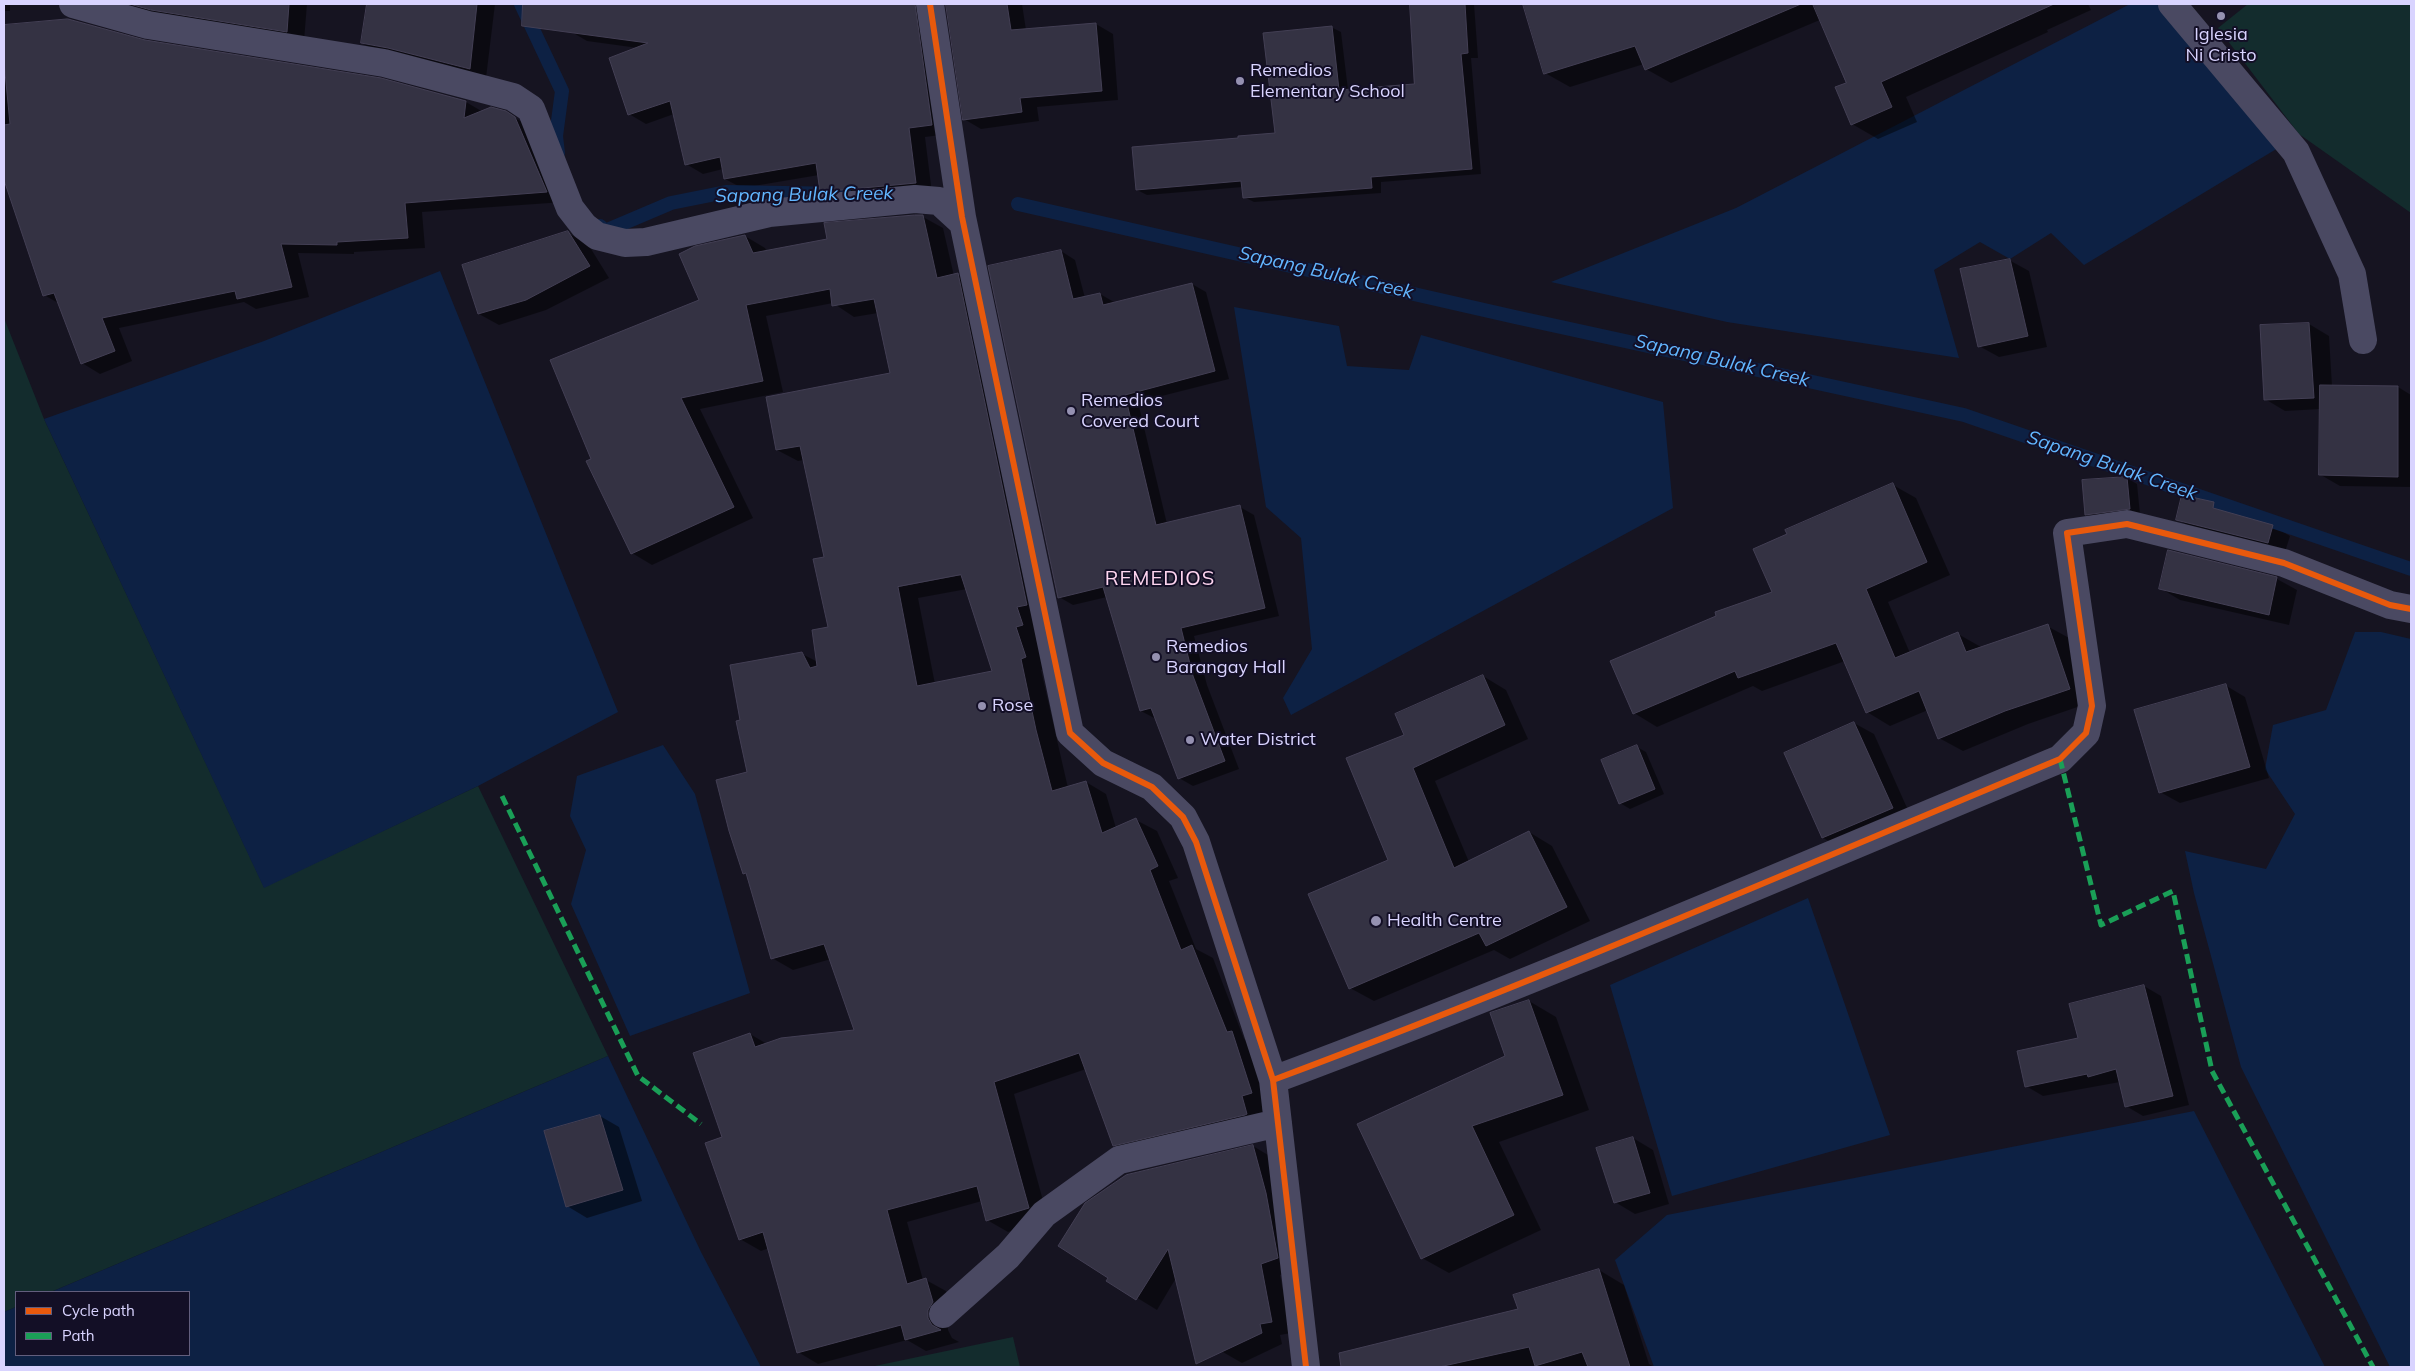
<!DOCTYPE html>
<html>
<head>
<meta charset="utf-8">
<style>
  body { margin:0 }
  #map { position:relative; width:2415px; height:1371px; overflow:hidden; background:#161421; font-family:Mulish,sans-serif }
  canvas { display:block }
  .frame { position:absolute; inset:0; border:5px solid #d9d4ff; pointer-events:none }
  .legend { position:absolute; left:15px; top:1291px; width:175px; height:65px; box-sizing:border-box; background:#130f26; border:1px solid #625e7d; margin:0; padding:6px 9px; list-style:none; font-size:15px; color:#d9d4ff }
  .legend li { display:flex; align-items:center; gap:10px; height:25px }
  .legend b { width:25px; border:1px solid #625e7d }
</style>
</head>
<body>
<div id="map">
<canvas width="2415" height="1371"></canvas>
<div class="frame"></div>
<ul class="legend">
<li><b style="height:6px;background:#e8590c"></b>Cycle path</li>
<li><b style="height:6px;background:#1a9f57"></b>Path</li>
</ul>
</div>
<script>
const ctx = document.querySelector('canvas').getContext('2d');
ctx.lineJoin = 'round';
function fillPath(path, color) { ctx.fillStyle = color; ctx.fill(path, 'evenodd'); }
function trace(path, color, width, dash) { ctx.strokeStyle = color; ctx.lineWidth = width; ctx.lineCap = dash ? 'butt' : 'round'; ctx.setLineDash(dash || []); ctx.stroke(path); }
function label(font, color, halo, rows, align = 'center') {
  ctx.font = font + ' Mulish,sans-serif'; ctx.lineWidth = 4; ctx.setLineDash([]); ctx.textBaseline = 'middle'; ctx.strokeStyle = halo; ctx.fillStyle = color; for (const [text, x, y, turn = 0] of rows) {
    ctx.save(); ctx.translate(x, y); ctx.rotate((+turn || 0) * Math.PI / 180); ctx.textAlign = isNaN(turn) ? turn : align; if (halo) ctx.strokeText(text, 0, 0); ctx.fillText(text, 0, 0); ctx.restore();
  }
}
fillPath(new Path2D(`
  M2248 4H2411V213L2299 134 2218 28Z
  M4 318 44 419 264 887 478 786 608 1056 51 1292H16V1307L4 1312Z
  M1013 1337 1020 1367H870Z`), '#132c2d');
fillPath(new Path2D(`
  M2130 4H2160L2278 148 2084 265 2051 233 2010 259 1980 242 1934 270 1959 358 1727 322 1551 282 1736 208Z
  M440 271 618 712 478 786 264 888 44 419 264 341Z
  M1234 307 1339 326 1347 366 1409 370 1421 335 1663 402 1673 508 1291 715 1283 698 1312 649 1301 538 1266 507Z
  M2355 632H2381L2411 639V1367H2390L2241 1067 2194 893 2185 851 2266 869 2295 814 2265 769 2273 725 2326 710Z
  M663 745 695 794 750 993 630 1036 571 904 586 850 570 816 577 776Z
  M1808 898 1890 1135 1672 1196 1610 985Z
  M608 1056 701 1252 761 1367H4V1312L16 1307V1355H189V1292H51Z
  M2194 1111 2325 1367H1654L1615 1260 1667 1215Z`), '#0d2144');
fillPath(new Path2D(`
  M4 4H10V11H4Z
  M115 4H307L304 41 170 19Z
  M368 4H495L486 78 379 53 362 43Z
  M560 4H935L949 134 925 137 932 193 838 201 821 192 819 175 742 188 725 179 723 169 703 174 686 164 674 114 646 124 629 114 638 48 587 41 570 31Z
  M947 4H1022L1026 30 1096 24 1113 34 1118 100 1037 107 1039 121 981 129 964 119Z
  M1411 4H1474L1478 58H1471L1481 174 1381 182V193L1254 202 1244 197 1243 187 1147 195 1137 190 1239 140 1276 134 1331 27 1341 32 1348 90 1416 85Z
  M1524 4H1837L1841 11 1671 83 1646 69 1644 64 1570 87 1545 73Z
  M1867 4H2088L2091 10 2047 30 2048 32 1906 97 1917 122 1878 139 1852 124 1847 83 1823 24Z
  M68 20 145 42 466 102 483 112 506 113 524 123 564 202 422 212 425 248 354 252V254L298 253 309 297 256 309 244 302 119 328 132 361 100 374 82 363 60 304 44 295 4 174V26Z
  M923 217 943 228 954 276 958 275 978 287 1043 637 1036 639 1046 669 1041 670 1068 788 1086 782 1106 794 1116 828 1136 820 1157 831 1178 878 1169 881 1196 949 1213 958 1244 1039 1252 1044 1272 1104 1262 1108 1267 1125 1134 1157 1114 1145 1086 1069 1014 1094 1048 1219 1008 1232 987 1220 982 1201 907 1222 923 1280H926L946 1291 953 1314 948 1322V1330L952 1338 959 1342 926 1351 907 1340 818 1364 798 1352 769 1248 761 1251 740 1239 723 1138 750 1034 767 1044 856 1031 831 959 793 970 772 958 749 876 744 873 749 773 741 721 802 654 818 662 830 628 826 558 804 460 798 461 777 450 892 374 878 313 854 317 833 303 766 316 783 392 700 409 753 518 652 565 632 553 592 459 745 236 765 248 767 252 828 240ZM967 589 993 672 935 684 918 598Z
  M568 233 588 244 609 278 546 310 499 325 479 314Z
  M1061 251 1075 260 1085 298 1100 294 1114 302 1192 284 1206 292 1229 379 1138 402 1167 524 1240 507 1254 515 1279 616 1194 636 1207 685 1239 769 1193 786 1179 778 1156 719 1141 711 1107 597 1073 605 1059 597Z
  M2009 260 2029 271 2047 347 1999 357 1979 346Z
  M2309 324 2329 336 2332 386 2398 387 2411 395V487L2340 486 2321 475V409L2285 411 2265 399Z
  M2127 478 2137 484 2140 514 2096 519 2086 514Z
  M1893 485 1916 498 1950 575 1888 602 1910 653 1958 634 1981 647 2047 626 2071 639 2092 702 2028 724 1963 751 1939 738 1928 710 1890 726 1867 712 1845 661 1762 691 1753 686 1657 727 1634 713 1774 593Z
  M2183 497 2214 504 2231 514 2273 526 2290 536 2285 552 2194 529 2177 519Z
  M2169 552 2277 579 2297 590 2289 625 2180 600 2160 588Z
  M1483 676 1506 690 1528 739 1435 781 1469 862 1529 832 1552 846 1590 921 1510 959 1494 950 1374 1001 1350 988 1389 860 1406 736Z
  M2225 685 2245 697 2269 778 2180 803 2160 792Z
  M1854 723 1874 734 1912 819 1843 849 1823 838Z
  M1637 747 1646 752 1664 794 1630 809 1620 803Z
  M2144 986 2161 996 2189 1105 2143 1116 2126 1106 2120 1082 2043 1096 2026 1086Z
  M1529 1001 1556 1017 1589 1110 1499 1142 1541 1230 1449 1273 1422 1258 1359 1125 1507 1057Z
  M600 1116 619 1127 642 1201 587 1218 567 1206Z
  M1633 1138 1653 1150 1669 1204 1635 1214 1615 1202Z
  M1253 1146 1273 1158 1297 1269 1280 1275 1291 1333 1280 1335 1282 1344 1242 1363 1221 1351 1176 1278 1157 1310 1108 1280Z
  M1599 1270 1624 1285 1649 1364 1654 1367H1386L1381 1344 1519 1310Z`), '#0007');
trace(new Path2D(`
  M521 4 562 91 556 136 558 153
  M1018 204 1515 317 1964 415 2411 569
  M600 226 605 231 671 203 726 192 845 194`), '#0d2144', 14);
const building = new Path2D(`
  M130 4H289L287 32 151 10Z
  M367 4H477L470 69 388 48 361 43Z
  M523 4H915L932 125 909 128 916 183 820 192 816 163 724 179 720 157 685 165 670 101 628 115 609 58 648 43 522 26Z
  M946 4H1007L1011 30 1096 23 1102 91 1020 98 1022 112 963 120Z
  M1410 4H1465L1468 53 1461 54 1472 169 1371 177 1372 188 1243 198 1241 181 1136 190 1132 147 1238 138V136L1275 133 1263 33 1332 26 1339 90 1414 84Z
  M1523 4H1801L1645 70 1635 46 1544 74Z
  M1813 4H2054L1881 82 1892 107 1851 125 1835 87 1846 83Z
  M68 19 145 40 381 78 466 101 464 118 491 107 506 111 515 117 547 192 405 203 408 238 337 242V245L281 244 292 287 237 299 235 291 102 318 115 351 81 364 54 293 43 296 4 180V125L10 124 4 62V25Z
  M915 215H923L937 278 958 273 1027 605 1017 607 1023 625 1016 627 1026 657 1021 659 1036 730 1052 791 1086 781 1102 833 1136 818 1158 866 1150 870 1181 950 1192 945 1227 1032 1232 1031 1252 1093 1242 1096 1247 1114 1245 1115 1113 1146 1079 1053 994 1082 1029 1208 986 1221 977 1186 887 1210 907 1284 926 1278 933 1302 928 1310V1318L932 1325 941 1330 905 1340 901 1325 797 1353 763 1232 739 1240 705 1143 722 1137 693 1053 750 1033 755 1047 781 1038 854 1030 824 944 771 959 746 873 743 874 729 831 716 780 747 772 736 721 740 720 730 665 802 652 810 668 817 666 812 630 828 627 813 559 824 557 800 446 776 450 766 397 890 373 874 299 832 306 830 289 746 305 763 381 681 398 734 507 631 554 586 461 591 459 550 360 699 300 679 254 695 246 745 235 753 253 827 239 824 223ZM961 575 992 671 917 686 898 587Z
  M568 231 590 266 526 300 478 314 462 265Z
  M1061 250 1073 299 1100 293 1103 305 1192 283 1215 371 1125 395 1156 525 1240 505 1265 608 1181 628 1193 676 1225 761 1178 779 1151 708 1140 711 1103 587 1058 598 988 266Z
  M2010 259 2028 336 1978 347 1960 269Z
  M2309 323 2314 398 2264 400 2260 325Z
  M2320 385 2398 386V477L2319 475Z
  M2127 477 2130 509 2085 515 2082 480Z
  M1893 483 1927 562 1866 589 1895 658 1958 632 1966 652 2048 624 2070 689 2005 711 1938 739 1919 691 1866 713 1836 643 1738 678 1735 671 1633 714 1610 661 1716 616 1715 612 1772 592 1753 549 1787 534 1785 530Z
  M2182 495 2214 502 2213 508 2273 525 2268 543 2176 520Z
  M2168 550 2277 577 2269 615 2159 589Z
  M1483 675 1505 725 1413 768 1454 868 1529 831 1567 907 1486 946 1479 933 1349 989 1308 894 1388 860 1346 758 1404 735 1395 714Z
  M2226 684 2250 767 2159 793 2134 710Z
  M1854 722 1893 808 1822 838 1784 753Z
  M1637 745 1655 789 1619 804 1601 760Z
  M2144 985 2173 1096 2125 1107 2116 1069 2088 1077 2087 1074 2025 1087 2017 1051 2078 1038 2069 1004Z
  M1529 1000 1563 1095 1472 1126 1514 1215 1421 1259 1357 1124 1505 1056 1490 1013Z
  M600 1115 623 1190 566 1207 544 1131Z
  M1633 1137 1650 1193 1614 1203 1596 1148Z
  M1253 1145 1266 1193 1278 1258 1261 1264 1272 1322 1260 1324 1262 1333 1196 1364 1168 1249 1136 1300 1106 1281 1108 1278 1058 1246 1085 1203 1126 1175Z
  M1599 1269 1630 1367H1588L1582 1352 1535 1366 1529 1347 1439 1367H1341L1339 1353 1518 1309 1513 1295Z`);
fillPath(building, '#343243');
trace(building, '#433f54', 1);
trace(new Path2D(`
  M73 4 148 25 384 63 513 97 531 109 570 208 584 226 597 236 625 243 646 242 769 213 915 199 939 201 963 223
  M930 4 962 217 1070 733 1103 763 1152 787 1183 817 1196 842 1273 1080 1306 1367
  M2172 4 2296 152 2352 274 2363 340
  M1273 1080C1538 981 1798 868 2060 759L2086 733 2092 706 2067 533 2127 524 2284 563 2390 605 2411 609
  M943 1314 1008 1256 1044 1214 1119 1160 1278 1123`), '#4a4962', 28);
trace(new Path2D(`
  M2060 759 2101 925 2173 891 2212 1071 2373 1367
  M502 796 638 1076 701 1124`), '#1a9f57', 5, [10, 5]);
trace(new Path2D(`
  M930 4 962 217 1070 733 1103 763 1152 787 1183 817 1196 842 1273 1080 1306 1367
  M1273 1080C1538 981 1798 868 2060 759L2086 733 2092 706 2067 533 2127 524 2284 563 2390 605 2411 609`), '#e8590c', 6);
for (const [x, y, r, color] of [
  [2221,16,5,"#9591b1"],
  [1240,81,5,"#9591b1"],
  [1071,411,5,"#9591b1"],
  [1156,657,5,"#9591b1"],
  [982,706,5,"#9591b1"],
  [1190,740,5,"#9591b1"],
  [1376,921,6,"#9591b1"]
]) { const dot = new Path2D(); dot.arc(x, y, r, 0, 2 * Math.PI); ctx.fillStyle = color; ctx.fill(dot); trace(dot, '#130f26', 2); }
label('18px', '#d9d4ff', '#130f26', [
  ["Iglesia",2221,35,"center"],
  ["Ni Cristo",2221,56,"center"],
  ["Remedios",1250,71],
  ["Elementary School",1250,92],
  ["Remedios",1081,401],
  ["Covered Court",1081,422],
  ["Remedios",1166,647],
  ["Barangay Hall",1166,668],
  ["Rose",992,706],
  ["Water District",1200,740],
  ["Health Centre",1387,921]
], 'left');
label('italic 19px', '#62b6ff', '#130f26', [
  ["Sapang Bulak Creek",804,195,-1],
  ["Sapang Bulak Creek",1326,273,13],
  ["Sapang Bulak Creek",1722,361,13],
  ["Sapang Bulak Creek",2112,466,19]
]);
ctx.letterSpacing = '1px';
label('20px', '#ffd6f0', '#130f26', [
  ["REMEDIOS",1160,579]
]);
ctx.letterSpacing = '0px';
</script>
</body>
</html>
